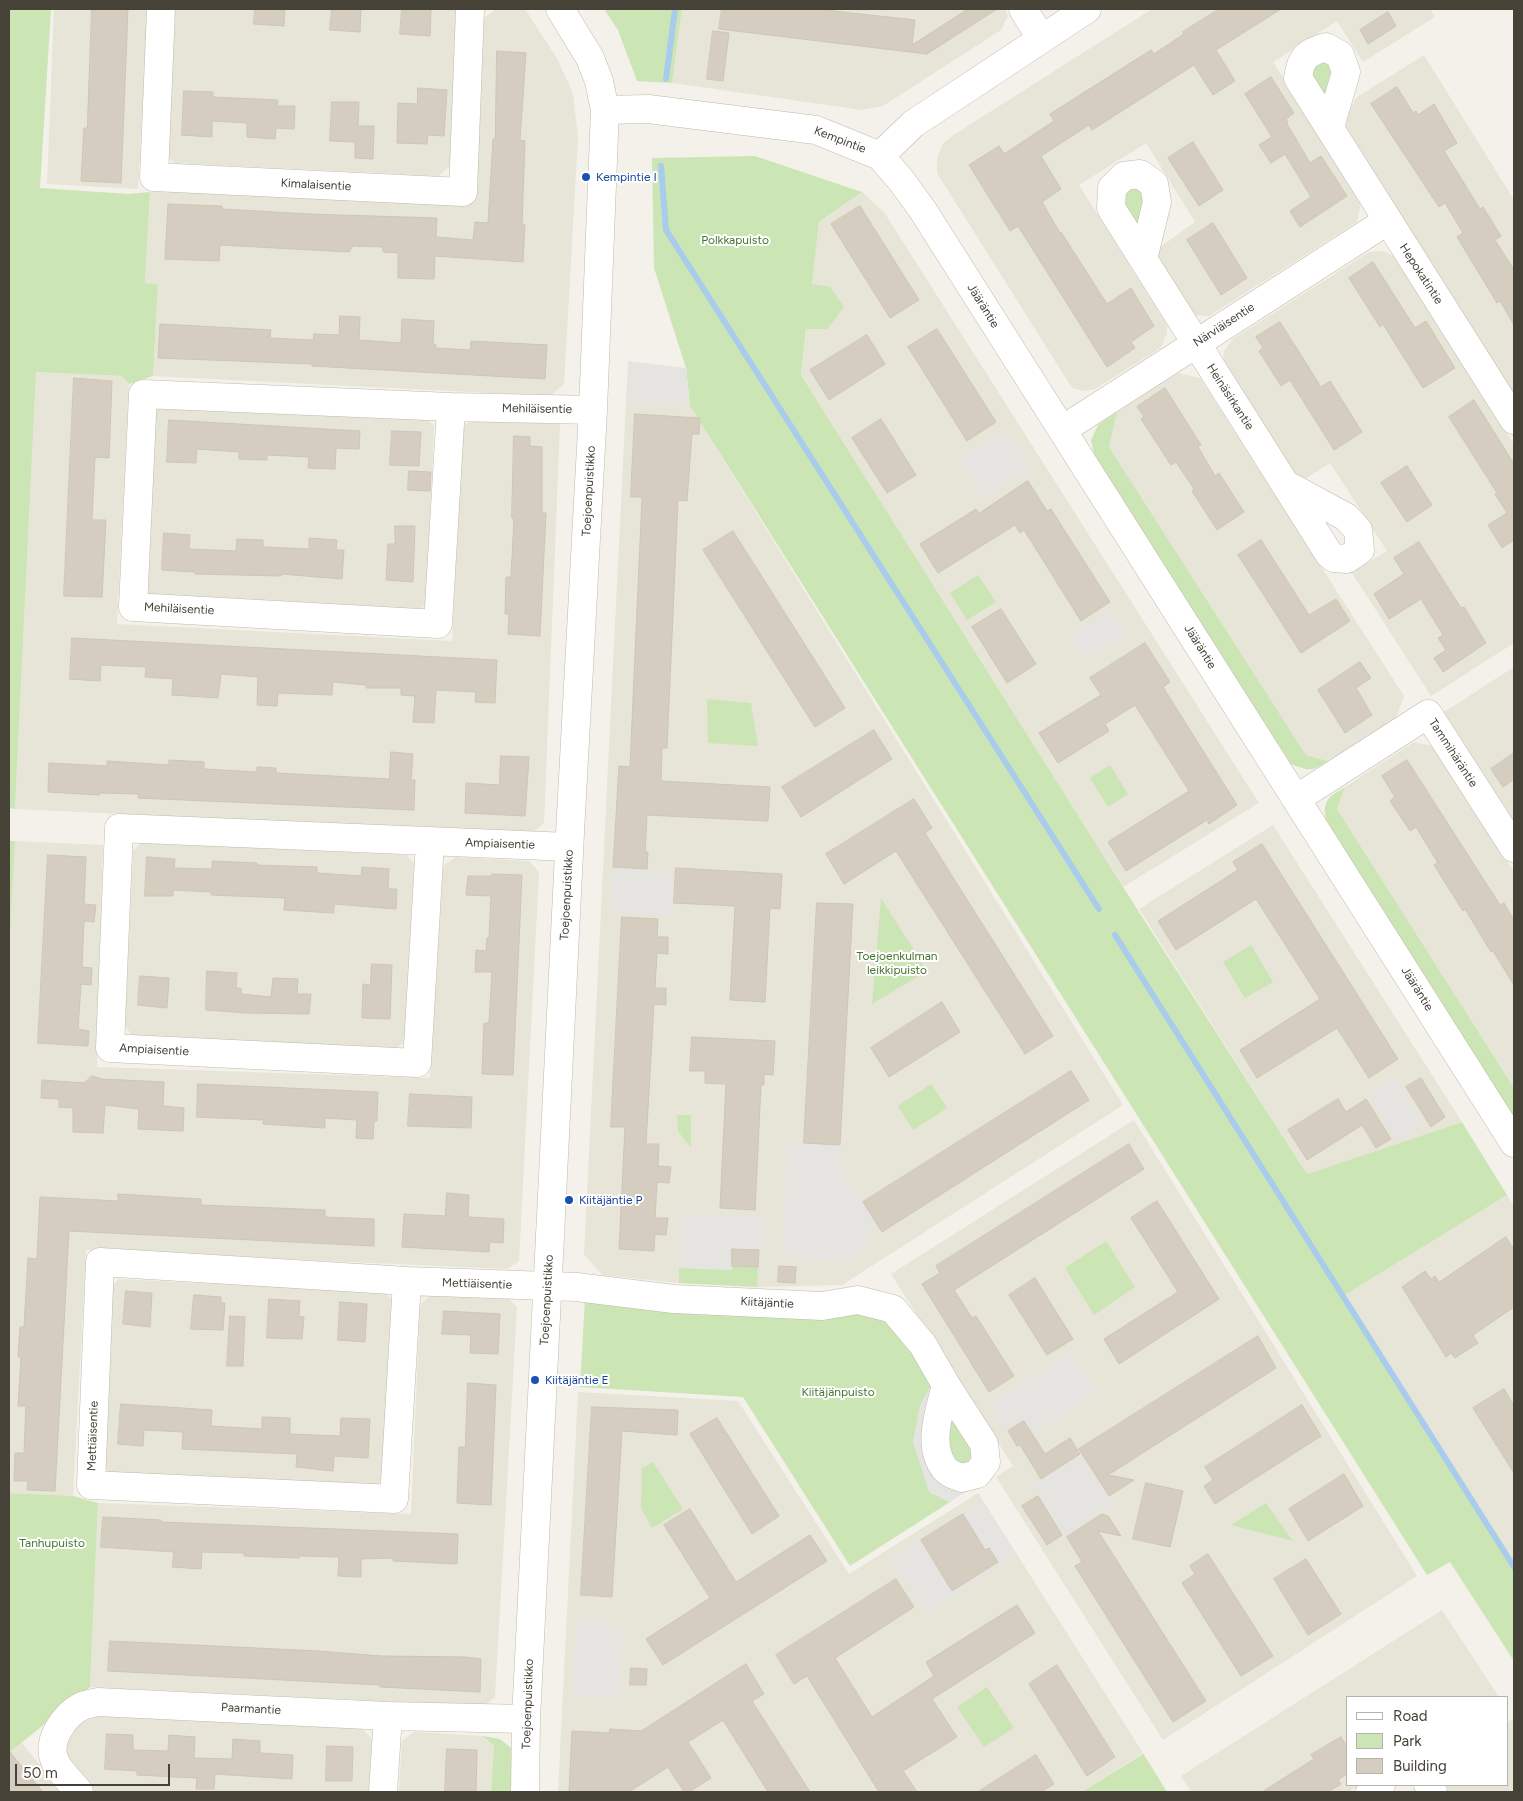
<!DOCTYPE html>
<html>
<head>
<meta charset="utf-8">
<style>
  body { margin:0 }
  #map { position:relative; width:1523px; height:1801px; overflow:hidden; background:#f4f1ea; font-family:Figtree,sans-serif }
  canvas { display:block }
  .frame { position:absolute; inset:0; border:10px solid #474238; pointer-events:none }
  .legend { position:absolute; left:1346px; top:1696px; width:162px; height:90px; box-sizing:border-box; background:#fff; border:1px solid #b5b3af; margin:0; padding:6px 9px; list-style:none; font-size:15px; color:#474238 }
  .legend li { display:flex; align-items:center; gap:10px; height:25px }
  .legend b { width:25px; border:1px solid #b5b3af }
  .scale { position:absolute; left:15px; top:1764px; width:155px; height:22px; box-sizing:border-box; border:2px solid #474238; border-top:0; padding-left:6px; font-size:15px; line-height:18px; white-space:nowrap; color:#474238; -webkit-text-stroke:4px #fff; paint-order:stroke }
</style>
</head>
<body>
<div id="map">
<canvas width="1523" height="1801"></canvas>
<div class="frame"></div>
<ul class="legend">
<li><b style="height:6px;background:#fff"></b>Road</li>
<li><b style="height:14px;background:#cce5b5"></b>Park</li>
<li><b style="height:14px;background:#d5cec0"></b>Building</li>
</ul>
<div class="scale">50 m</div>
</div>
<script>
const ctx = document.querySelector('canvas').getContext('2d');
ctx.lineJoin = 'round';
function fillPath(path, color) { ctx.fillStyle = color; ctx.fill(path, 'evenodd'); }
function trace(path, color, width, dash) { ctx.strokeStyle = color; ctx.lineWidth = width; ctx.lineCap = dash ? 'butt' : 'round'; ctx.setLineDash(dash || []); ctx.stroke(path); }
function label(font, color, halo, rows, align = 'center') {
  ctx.font = font + ' Figtree,sans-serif'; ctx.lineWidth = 4; ctx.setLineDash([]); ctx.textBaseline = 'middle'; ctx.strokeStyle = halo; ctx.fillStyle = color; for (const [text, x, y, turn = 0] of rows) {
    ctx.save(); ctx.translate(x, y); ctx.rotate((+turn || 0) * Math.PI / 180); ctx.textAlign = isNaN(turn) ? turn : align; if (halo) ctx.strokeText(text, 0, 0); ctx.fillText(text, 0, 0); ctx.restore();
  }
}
fillPath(new Path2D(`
  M54 9H148L138 189 47 184Z
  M173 9H456L450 166 439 176 174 163 166 154Z
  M497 9H525L558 60 573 94 578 137 564 384 550 396 153 376 158 284 145 283 150 192 162 185 475 202 484 18Z
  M682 9H1005L1008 16 1001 30 883 106 862 110 672 83Z
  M1152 9H1430L1435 17 1363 62 1337 21 1273 62 1361 202 1357 222 1209 316 1193 315 1157 258 1159 248 1195 222 1146 143 1079 185 1167 325V333L1161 347 1154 352 1095 389 1084 391 1072 388 937 173V158L942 145 952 136Z
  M1424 55 1514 200V395L1346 127 1348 112 1357 97Z
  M862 192 884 212 1259 803 1123 887 801 375 819 222Z
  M1383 251 1393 256 1401 266 1514 444V643L1431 696 1352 573 1387 551 1330 463 1299 483 1223 362 1224 351 1233 339 1369 252Z
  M36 372 122 376 129 384 117 624 452 641 463 427 472 419 560 424 544 823 533 833 15 809Z
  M1178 373 1200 378 1404 696 1395 720 1328 761 1306 755 1109 447 1117 412Z
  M626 401 690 406 1123 1105 842 1285 757 1287 679 1283 603 1275 584 1255Z
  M162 405 426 418 434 426 426 605 415 612 153 599 145 589 153 414Z
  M1514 667V824L1444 712Z
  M1414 742 1435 747 1514 872V1088L1337 809 1345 787Z
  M1273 825 1462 1122 1307 1174 1139 909Z
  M15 841 103 845 97 1067 430 1078 443 866 456 857 529 861 539 872 519 1261 507 1269 86 1250 73 1496 9 1493V958Z
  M141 842 406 855 414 863 406 1041 395 1049 132 1036 125 1025 133 851Z
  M1134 1120 1417 1576 1163 1740 996 1477 1013 1466 891 1274Z
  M1507 1195 1514 1206V1563L1345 1295Z
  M119 1279 384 1292 393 1300 384 1479 373 1487 110 1474 102 1463 111 1288Z
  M433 1293 506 1296 517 1307 495 1697 484 1706 90 1687 98 1503 411 1514 420 1305Z
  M578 1392 738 1401 849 1574 978 1493 1143 1753 1082 1792H558Z
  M1442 1610 1499 1697H1347V1785H1360L1348 1792H1191L1181 1776Z
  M98 1714 361 1728 372 1739 369 1792H95L62 1751 63 1743 80 1725Z
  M1514 1718V1792H1440L1435 1785H1507V1723Z
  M414 1732 483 1736 494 1746 491 1792H399L402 1741Z
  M22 1743 62 1792H9V1753Z`), '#e7e4d8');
fillPath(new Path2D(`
  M9 9H51L40 188 128 194 150 192 145 283 158 284 153 376 129 384 122 376 36 372 15 809 9 808Z
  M604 9H682L672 83 637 81 618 30Z
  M1311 60 1336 61 1328 109 1308 84Z
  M755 156 862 192 819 222 812 284 830 287 844 307 827 329H806L801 375 1123 887 1307 1174 1462 1122 1507 1195 1345 1295 1514 1570V1661L1450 1562 1427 1575 690 406 686 368 654 268 652 158Z
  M1135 185 1147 197 1140 232 1118 196Z
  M1117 412 1109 447 1306 755 1328 761C1312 772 1309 771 1291 764L1095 458 1091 440 1098 425Z
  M978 575 996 602 967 620 950 593Z
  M707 699 751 703 758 746 708 743Z
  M1110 765 1128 794 1108 807 1090 778Z
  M1345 787 1337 809 1514 1088V1118L1326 820C1322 800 1329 797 1345 787Z
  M9 841H15L9 958Z
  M881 898 927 971 872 1004Z
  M1251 945 1273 982 1245 998 1223 962Z
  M931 1084 947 1108 913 1130 898 1106Z
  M677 1115H691V1148L678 1131Z
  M1106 1241 1135 1287 1094 1315 1065 1268Z
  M732 1266 758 1267 757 1287 679 1283V1268L731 1270Z
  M585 1299 854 1310 888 1318 934 1380 929 1492 950 1502 850 1566 743 1397 580 1387Z
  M955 1418 974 1447 971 1462 965 1466 947 1456 949 1420Z
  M653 1462 683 1509 652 1528 641 1508 642 1468Z
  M9 1493 73 1496 98 1503 90 1687 9 1753Z
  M1266 1503 1293 1541 1231 1525Z
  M987 1687 1014 1728 984 1747 957 1707Z
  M483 1736 500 1739 511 1748 512 1792H491L494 1746Z
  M1143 1753 1167 1792H1082L1143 1754Z`), '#cce5b5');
fillPath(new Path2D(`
  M628 361 686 368 690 406 626 401Z
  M1007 430 1031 469 982 498 958 459Z
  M1111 609 1126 635 1084 659 1069 634Z
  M613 867 675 871 673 916 610 912Z
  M1395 1076 1425 1125 1397 1142 1368 1092Z
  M787 1142 840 1145 839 1165 877 1225 863 1234 870 1246 846 1261 782 1257Z
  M681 1214 766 1217 765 1250H733L732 1270 679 1268Z
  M1072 1352 1098 1392 1032 1434 1023 1421 1005 1433 987 1405Z
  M934 1380 933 1418 958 1484 965 1492 950 1502 929 1492 913 1442 920 1405Z
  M1081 1455 1113 1504 1064 1536 1032 1486Z
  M983 1501 1017 1555 925 1613 890 1560Z
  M577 1618 610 1620 609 1627 624 1629 618 1699 572 1695Z`), '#e5e4e1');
trace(new Path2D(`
  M666 79 675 9
  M661 166 666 230 1099 909
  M1115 935 1514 1567`), '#aaccec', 6);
const building = new Path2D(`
  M92 9H128L121 183 81 181 84 128H87Z
  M255 9H285L284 26 254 24Z
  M332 9H361L360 32 330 30Z
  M402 9H431L430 36 400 34Z
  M722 9H816L915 20 912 45 968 9H997L927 54 719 29Z
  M1219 9H1281L1216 50 1235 81 1213 95 1194 65 1092 130 1089 125 1041 156 1061 189 1042 202 1060 233 1061 232 1107 304 1131 288 1154 326 1131 342 1135 348 1107 367 1018 226 1010 231 969 165 999 146 1004 154 1054 121 1050 114 1151 50 1154 54 1184 34 1183 32Z
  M1388 12 1396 26 1368 44 1360 30Z
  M713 31 729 33 723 81 707 79Z
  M497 51 526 53 520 140 525 141 522 225H525L523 262 435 256 434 279 398 278V253L383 252V247L353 246 349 252 220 245 219 261 165 259 168 204 222 206V209L309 214 437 218 436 237 473 240 475 222 488 223 493 139H495Z
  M1271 77 1294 113 1286 119 1288 123 1287 124 1310 163 1321 156 1347 196 1300 227 1290 211 1311 197 1285 154 1271 163 1259 145 1272 137 1245 94Z
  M1397 87 1413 113 1416 111 1418 115 1434 104 1457 143 1444 151 1480 209 1483 207 1501 236 1495 240 1514 270V325L1500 301 1497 303 1457 237 1463 233 1445 203 1439 207 1371 104Z
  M418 88 447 90 444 136 428 135 427 144 397 143 398 103 417 104Z
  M184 91 213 92V97L278 100 277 106H295L294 129 276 128 275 139 247 137V123L212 121V137L182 135Z
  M332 102H359L358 126H374L373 159 355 158V142L330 141Z
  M1193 142 1223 190 1199 206 1168 158Z
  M860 206 919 300 890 318 831 224Z
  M1213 223 1247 278 1221 295 1187 240Z
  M1373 262 1415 328 1426 321 1455 368 1423 388 1383 324 1380 327 1349 278Z
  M340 316 360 317 359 340 401 343 402 319 434 321 433 344 436 345V348L470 350 471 341 547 345 545 379 312 366V364L158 358 160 324 271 330 270 338 313 340 314 334 339 335Z
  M1280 322 1321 387 1330 381 1362 432 1334 450 1290 380 1281 386 1259 351 1263 348 1256 337Z
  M937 329 996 422 967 441 908 347Z
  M867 335 885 364 829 400 810 370Z
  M74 378 112 381 109 458 95 457 92 520H106L102 597 64 596Z
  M1165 388 1201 445 1198 447 1215 476 1219 473 1244 512 1217 530 1192 491 1194 489 1176 462 1171 465 1141 419 1144 416 1137 407Z
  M1474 400 1514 464V540L1502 548 1488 525 1507 513 1495 494 1497 493 1449 417Z
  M635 414 700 418 699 434H692L687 501 678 500 667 748H662L661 781 770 787 768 821 647 815 645 852H648L647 869 613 867 619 766 630 767 642 497H631Z
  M881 419 916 475 887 493 852 438Z
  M169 420 360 431 359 449 336 448 335 469 308 468 309 457 267 455V460L239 459V452L197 449 196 463 167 462Z
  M392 431 421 432 419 466 390 465Z
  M514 436 530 437V446L542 447V513H546L540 636 508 634 509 614H505L506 577H511L514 519 512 518Z
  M1407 466 1432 505 1407 522 1381 483Z
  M409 471 431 472 430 491 408 490Z
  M1028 481 1047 511 1051 509 1110 602 1081 621 1024 530 1020 533 1015 525 938 573 920 544 976 509 979 513Z
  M395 526H415L413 582 386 580 388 544H395Z
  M733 531 845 708 815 727 703 550Z
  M164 533 190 535 189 549 236 551 237 539 263 540V547L309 549V538L337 540 336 550H344L342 579 281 574V576L195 574V572L162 570Z
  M1261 540 1309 615 1336 599 1350 621 1301 653 1238 555Z
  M1419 542 1461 608 1464 607 1486 643 1443 672 1434 658 1446 650 1438 638 1443 635 1421 599 1389 619 1374 594 1404 574 1394 558Z
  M1001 609 1036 664 1007 683 972 627Z
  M72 638 497 660 495 703 475 702 476 692 436 690 434 723 413 722 415 696 401 695V688H366V685L333 682 332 695 278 693 277 706 257 705 258 677 221 674 218 698 172 695 173 679 145 677 146 667 101 665 100 681 70 679Z
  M1145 643 1170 682 1163 687 1237 805 1209 824 1207 820 1126 871 1108 842 1189 791 1135 705 1105 724 1109 731 1058 763 1039 733 1101 695 1090 678Z
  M1360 662 1371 678 1356 688 1372 715 1345 733 1318 690Z
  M874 730 892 759 801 817 782 787Z
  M391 752 413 754 411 780H415L414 810 138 798 139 794 99 793V795L48 792 49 763 107 766V761L169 765V760L204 762V769L257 772V767L276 768V773L389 779Z
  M1514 753V779L1503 787 1491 769Z
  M501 756 529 757 525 816 465 813 466 783 499 785Z
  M1407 760 1500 905 1504 903 1514 920V985L1493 951 1491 952 1465 909 1463 911 1434 865 1438 863 1416 827 1410 831 1390 801 1395 797 1382 776Z
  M914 799 932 828 925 833 1053 1036 1025 1054 896 851 844 884 826 854Z
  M1262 844 1398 1059 1369 1078 1337 1028 1257 1078 1240 1050 1320 999 1256 899 1176 950 1158 921 1238 870 1233 862Z
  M48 855 86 857 84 904 96 905 94 922 84 921 82 967 92 968 91 985 81 984 78 1029 89 1031 88 1046 38 1043Z
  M147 857 175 859 174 868 212 869V861L257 863V865L317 867V873L361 876 362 867 389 869 388 889H397L396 909 334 904V913L284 910 285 898 211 895V892L173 890V896H145Z
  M676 868 782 874 780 909 770 908 765 1002 730 1000 735 906 674 903Z
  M492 874 522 875 513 1075 482 1074 484 1023H489L492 972H475L476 950 486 951 487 938H489L491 896 466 895 468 876H492Z
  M817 903 853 904 840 1145 804 1143Z
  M622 917 658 919 657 937H668V954L657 953 655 988H666V1005L654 1004 646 1144H659L658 1166 671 1167 669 1183 657 1182 655 1218H668L666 1235 655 1234 654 1251 619 1249 625 1127H611Z
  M372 964 392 965 390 1019 362 1018 363 984 370 985Z
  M207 971 237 973 236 988H241V994L271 997 273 978 298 979 297 994H311L309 1014 247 1013 206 1010Z
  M140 976 169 978 167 1008 138 1005Z
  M942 1002 960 1032 889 1077 871 1048Z
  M692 1037 775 1041 773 1075 764 1074V1085H761L755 1210 720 1208 726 1084 705 1083V1071H690Z
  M1071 1071 1089 1100 882 1232 863 1202Z
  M92 1076 102 1079 164 1082 163 1106 184 1108 183 1131 138 1129 139 1109 105 1105 103 1133 73 1132V1108L59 1107V1099L41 1098 42 1080 84 1083Z
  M1421 1078 1445 1117 1431 1127 1406 1087Z
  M198 1084 378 1092 377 1121H374L373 1139 356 1138 357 1120 325 1118V1128L263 1124 264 1120 197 1117Z
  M410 1094 472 1097 471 1128 408 1126Z
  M1338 1099 1346 1112 1366 1099 1391 1139 1376 1148 1362 1125 1307 1160 1288 1130Z
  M1129 1144 1144 1169 954 1290 972 1318 976 1316 1014 1376 989 1392 922 1284 940 1273 936 1266Z
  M447 1193 469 1195 468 1217 504 1219 503 1243 490 1242 489 1252 402 1247 404 1214 445 1216Z
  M118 1194 201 1199V1205L325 1210V1217L374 1219V1246L69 1231 55 1491 27 1490 28 1481H14L15 1453H24L26 1406H18L21 1357H18L20 1327H24L28 1258 37 1259 40 1197 118 1201Z
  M1157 1201 1219 1299 1119 1364 1104 1339 1178 1292 1131 1218Z
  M1506 1237 1514 1250V1307L1473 1335 1478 1343 1455 1358 1451 1353 1446 1357 1402 1287 1425 1271 1431 1279 1435 1276 1439 1282Z
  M732 1249 759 1250 758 1267 732 1266Z
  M779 1266 796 1267 795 1283 778 1282Z
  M1035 1278 1073 1339 1047 1355 1009 1295Z
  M126 1291 152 1293 150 1327 123 1324Z
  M194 1295 221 1297V1303H225L223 1330 191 1329Z
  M269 1299 300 1301 299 1316 304 1317 302 1339 267 1338Z
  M340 1302 367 1304 365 1342 338 1340Z
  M444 1311 500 1314 498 1354 470 1353 471 1335 442 1334Z
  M230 1316 245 1317 243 1366H227Z
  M1258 1336 1276 1368 1108 1475 1134 1480 1109 1496 1079 1449Z
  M468 1383 496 1385 491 1505 457 1503 459 1447H465Z
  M1504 1389 1514 1405V1473L1473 1408Z
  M121 1404 212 1410 211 1426 262 1429V1417L290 1418V1434L340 1436 341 1418 370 1419 368 1458 334 1456 333 1471 296 1467 297 1454 182 1449 183 1432 144 1430 143 1446 118 1444Z
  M1302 1405 1321 1436 1215 1504 1204 1486 1213 1480 1205 1467Z
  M592 1407 678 1410 677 1435 622 1431 612 1597 581 1595Z
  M717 1418 779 1516 752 1534 690 1434Z
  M1024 1421 1045 1454 1070 1438 1080 1454 1041 1479 1020 1445 1017 1446 1008 1431Z
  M1344 1474 1363 1506 1308 1541 1289 1509Z
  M1146 1483 1183 1491 1170 1547 1133 1539Z
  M1038 1496 1062 1535 1047 1545 1022 1506Z
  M690 1509 736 1582 810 1535 827 1561 663 1665 646 1639 710 1598 664 1525Z
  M963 1514 985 1550 989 1548 998 1562 952 1591 921 1540Z
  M1102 1514 1108 1516 1121 1536 1098 1531 1206 1701 1173 1722 1075 1566 1082 1562 1067 1537Z
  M103 1517 161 1520V1522L458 1534 457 1564 393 1561V1558L361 1559V1577L338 1576 339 1557 299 1556V1558L244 1556V1553L202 1552 201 1569 172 1567 174 1552 101 1547Z
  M1208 1554 1273 1656 1241 1676 1182 1583 1195 1574 1190 1566Z
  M1306 1559 1341 1614 1308 1635 1274 1579Z
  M896 1579 914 1607 835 1658 872 1717 934 1676 926 1662 1017 1605 1035 1633 932 1699 957 1737 903 1771 917 1792H879L807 1676 794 1684 776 1655Z
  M110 1641 319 1651 381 1656 466 1657 481 1659 480 1692 380 1687V1685L108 1671Z
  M746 1664 764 1694 752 1701 810 1792H768L723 1720 688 1742 711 1778 689 1792H684L668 1767 629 1792H569L572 1731 609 1733 610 1729 641 1731Z
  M1057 1665 1115 1757 1087 1776 1029 1684Z
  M631 1668 647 1669 646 1685H630Z
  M107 1734 133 1735V1750L168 1751 169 1735 195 1737 194 1758 232 1759 233 1739 260 1741V1753L293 1755 292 1779 215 1774 214 1789H196L197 1778 137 1775V1771L105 1769Z
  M1341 1737 1347 1747V1774L1338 1780 1341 1784 1328 1792H1262L1314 1759 1311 1755Z
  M327 1746 353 1747 352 1781H326Z
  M447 1749 477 1750 476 1792H445Z
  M9 1751 43 1792H9Z
  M1036 1755 1054 1784 1041 1792H978Z`);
fillPath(building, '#d5cec0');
trace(building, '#cfc6b3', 1);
const minor = new Path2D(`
  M161 9 154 177 463 192 470 9
  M1023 9 1041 38
  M605 110 648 109 816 130 880 156 900 179 922 209 1514 1143
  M1330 127 1346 72 1340 55 1326 47C1306 53 1301 57 1298 78L1514 420
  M880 156 913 124 1087 9
  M1143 259 1111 208 1112 188 1124 176 1140 174 1154 184 1157 202 1143 259 1285 484 1346 517 1358 530 1360 550 1347 559 1334 558 1329 554 1285 484
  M451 407 438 624 133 607 143 394 451 407 593 410
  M1062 430 1387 221
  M1296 799 1428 714 1514 848
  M430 842 417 1063 110 1048 119 828 569 847
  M407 1281 100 1262 91 1485 394 1499 407 1281 576 1287 674 1299 822 1306 858 1300 893 1309 923 1345 946 1385C940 1411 926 1445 945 1469 948 1473 956 1476 962 1478L977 1474 986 1462 984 1444 946 1385
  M1428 1785 1433 1792
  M79 1792C73 1784 58 1770 55 1761 46 1741 64 1715 82 1706 87 1704 93 1703 98 1702L388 1716 526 1719
  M383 1792 388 1716
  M525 1792 526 1719 570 833 593 410 605 110 599 81 590 58 560 9
  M1370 1792 1381 1785`);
trace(minor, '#bfbaac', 29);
trace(minor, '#fff', 28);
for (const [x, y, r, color] of [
  [586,177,5,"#1a4fb4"],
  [569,1200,5,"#1a4fb4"],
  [535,1380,5,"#1a4fb4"]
]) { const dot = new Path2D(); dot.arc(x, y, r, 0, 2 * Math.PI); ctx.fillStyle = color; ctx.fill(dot); trace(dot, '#fff', 2); }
label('12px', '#474238', '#fff', [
  ["Kempintie",840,140,21],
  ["Kimalaisentie",316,185,3],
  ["Hepokatintie",1421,274,57],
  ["Jääräntie",983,306,58],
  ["Närviäisentie",1224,325,-33],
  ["Heinäsirkantie",1230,397,57],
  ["Mehiläisentie",537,409,1],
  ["Toejoenpuistikko",589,491,-87],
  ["Mehiläisentie",179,609,3],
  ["Jääräntie",1200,647,58],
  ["Tammihäräntie",1453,753,57],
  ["Ampiaisentie",500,844,2],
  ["Toejoenpuistikko",567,895,-87],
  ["Jääräntie",1417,989,58],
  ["Ampiaisentie",154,1050,3],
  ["Mettiäisentie",477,1284,2],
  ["Toejoenpuistikko",547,1300,-87],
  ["Kiitäjäntie",767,1303,3],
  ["Mettiäisentie",93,1436,-88],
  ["Toejoenpuistikko",528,1704,-88],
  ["Paarmantie",251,1709,3]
]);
label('12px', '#164399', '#fff', [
  ["Kempintie I",596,177],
  ["Kiitäjäntie P",579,1200],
  ["Kiitäjäntie E",545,1380]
], 'left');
label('12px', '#44762e', '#fff', [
  ["Polkkapuisto",735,240],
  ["Toejoenkulman",897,956],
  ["leikkipuisto",897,970],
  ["Kiitäjänpuisto",838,1392],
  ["Tanhupuisto",52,1543]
]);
</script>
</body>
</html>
